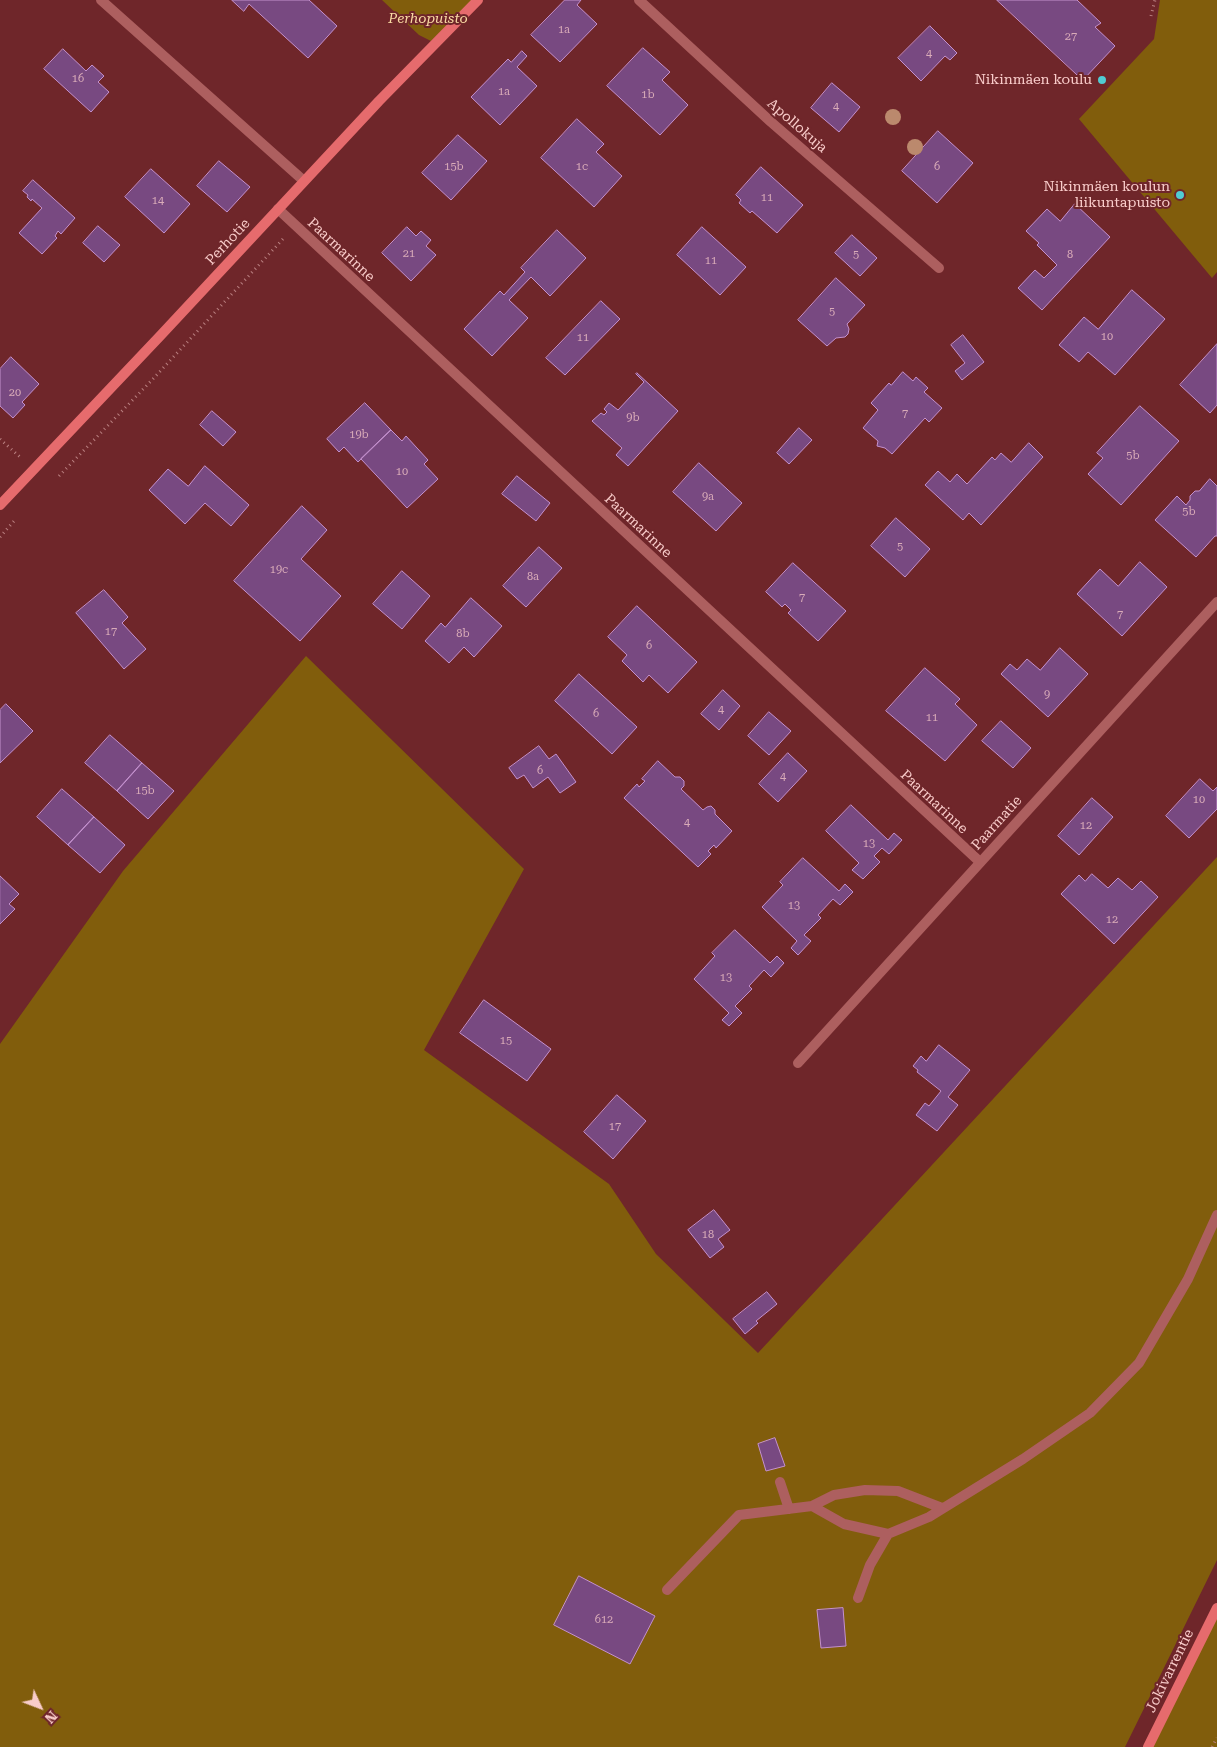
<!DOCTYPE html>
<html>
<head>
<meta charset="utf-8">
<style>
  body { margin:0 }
  #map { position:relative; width:1217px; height:1747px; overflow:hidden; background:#6f262a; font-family:"Roboto Serif",serif }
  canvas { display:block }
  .north { position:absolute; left:15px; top:1682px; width:50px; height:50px; -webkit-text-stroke:4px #6f262a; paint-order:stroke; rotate:133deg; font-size:14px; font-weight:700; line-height:20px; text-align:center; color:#f9ccca }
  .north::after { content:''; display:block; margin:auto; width:18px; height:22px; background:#f9ccca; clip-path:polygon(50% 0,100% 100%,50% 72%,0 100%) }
</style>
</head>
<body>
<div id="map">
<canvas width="1217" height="1747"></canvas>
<div class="north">N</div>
</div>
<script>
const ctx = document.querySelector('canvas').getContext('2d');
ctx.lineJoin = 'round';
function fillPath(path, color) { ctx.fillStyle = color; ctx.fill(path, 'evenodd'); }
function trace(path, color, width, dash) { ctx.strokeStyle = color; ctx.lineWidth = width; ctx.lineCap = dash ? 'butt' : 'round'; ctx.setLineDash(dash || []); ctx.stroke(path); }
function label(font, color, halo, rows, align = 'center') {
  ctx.font = font + ' "Roboto Serif",serif'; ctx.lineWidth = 4; ctx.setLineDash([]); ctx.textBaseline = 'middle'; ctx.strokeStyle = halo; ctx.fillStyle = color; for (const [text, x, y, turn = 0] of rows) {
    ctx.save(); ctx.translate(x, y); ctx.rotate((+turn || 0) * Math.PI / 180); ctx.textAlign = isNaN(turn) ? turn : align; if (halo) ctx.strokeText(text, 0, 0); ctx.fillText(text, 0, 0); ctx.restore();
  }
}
fillPath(new Path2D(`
  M382 0H473L431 41 419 35Z
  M1160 0H1217V272L1212 278 1079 119 1154 39Z
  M306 656 524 869 424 1050 609 1184 656 1254 758 1353 1217 857V1560L1125 1747H0V1044L123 871Z
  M1217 1608V1747H1148Z`), '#815d0c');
const building = new Path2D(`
  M232 0H309L337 26 308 58 249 4 244 11Z
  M565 0H581L577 5 597 24 560 62 531 35Z
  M997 0H1077L1101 23 1095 27 1115 46 1083 80Z
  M930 26 957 53 950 60 945 56 921 81 898 58Z
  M643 48 670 72 662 80 688 105 660 135 607 86Z
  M63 49 86 71 92 65 104 76 98 82 109 92 91 112 44 69Z
  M522 51 527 56 517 67 537 86 500 125 471 97 508 59 511 62Z
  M832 83 860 107 839 132 811 108Z
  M577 119 604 144 596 152 622 176 594 207 541 158Z
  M938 131 973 163 937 203 902 171Z
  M458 135 487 161 451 200 422 173Z
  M219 161 250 187 227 212 197 186Z
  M761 167 803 205 777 233 752 211 750 213 739 203 741 200 736 195Z
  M151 169 190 204 164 233 125 197Z
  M33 180 75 218 61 234 58 231 55 236 57 238 42 254 19 233 42 208 32 199 31 201 27 197 28 195 23 191Z
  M1075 204 1110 237 1042 310 1018 288 1035 270 1044 278 1057 265 1037 245 1039 243 1026 231 1047 209 1060 221Z
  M98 226 120 245 104 262 83 243Z
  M407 227 416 236 421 231 431 240 426 246 436 255 411 281 382 253Z
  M702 227 746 267 720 295 677 255Z
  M557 230 586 258 550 296 531 277 509 300 528 318 492 356 464 329 500 291 504 295 525 272 521 268Z
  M852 235 877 258 860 276 835 253Z
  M836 278 865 305 847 324 849 329 848 334 845 337 836 338 827 346 798 320Z
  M1132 290 1165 319 1115 375 1088 352 1079 362 1059 345 1084 317 1098 329Z
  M601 301 620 319 565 375 546 358Z
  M963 335 984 362 962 380 955 371 965 363 951 345Z
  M1217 344V405L1210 413 1180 385Z
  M11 357 39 384 22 402 25 405 13 418 0 406V369Z
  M903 372 913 381 916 377 928 388 924 392 942 408 929 422 925 418 892 454 885 448 877 446 878 441 863 428 878 410 871 403 889 383 891 385Z
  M637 373 678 411 628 466 616 455 622 448 592 421 601 413 604 415 607 412 604 409 609 403 618 410 644 382 636 374Z
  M365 403 391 430 358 462 344 447 339 452 327 439Z
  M1140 406 1179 441 1121 505 1088 474 1103 458 1097 453Z
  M212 411 236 432 223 446 200 425Z
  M799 428 812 440 789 464 777 453Z
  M391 430 402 441 406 436 428 460 424 464 438 479 407 508 361 459Z
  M1029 443 1043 457 981 525 969 513 963 520 925 485 938 471 950 482 957 474 967 484 992 457 995 460 1001 453 1011 462Z
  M699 463 742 503 716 531 673 492Z
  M205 466 249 505 231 526 205 503 185 524 149 490 168 469 188 486Z
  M517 476 550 503 536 521 502 494Z
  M1210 479 1217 486V536H1215L1196 557 1155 520 1177 496 1186 505 1190 500V496L1195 491H1199Z
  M302 506 327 530 301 559 341 596 300 641 234 581Z
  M896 518 930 549 905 577 871 546Z
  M539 547 562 568 526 607 503 586Z
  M1140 562 1167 587 1122 636 1077 594 1100 569 1118 586Z
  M793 563 846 611 818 641 788 613 791 610 785 604 782 607 766 592Z
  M402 571 430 596 402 629 373 604Z
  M104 590 128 617 122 623 146 649 124 669 76 613Z
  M471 598 502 626 474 657 464 647 449 663 425 641 441 623 445 627Z
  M637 606 697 662 668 693 649 675 643 682 622 661 627 655 608 637Z
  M1060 648 1088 674 1048 717 1001 674 1010 664 1017 670 1027 659 1040 670Z
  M925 668 960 699 955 704 977 725 945 761 886 711Z
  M579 674 637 727 612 754 555 701Z
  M723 690 740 706 719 730 701 714Z
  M6 704 33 731 0 763V710Z
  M769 712 791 731 769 755 748 736Z
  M1001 721 1031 748 1013 768 982 741Z
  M110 735 142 763 117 791 85 763Z
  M539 746 549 759 556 754 576 782 560 793 548 777 533 788 524 775 517 779 509 768Z
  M788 753 807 771 778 802 759 784Z
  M658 761 675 777H680L684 781V786L681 789 703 810 707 807 711 806 715 810V814L732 831 716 848 714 845 708 851 711 854 698 867 624 798 637 784 639 787 645 781 642 779Z
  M142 763 174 791 148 819 117 791Z
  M1200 779 1213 791 1217 787V809L1189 838 1166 816Z
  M62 789 94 817 68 845 37 817Z
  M1092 798 1113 817 1079 855 1058 836Z
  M851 805 888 840 894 833 902 840 889 854 882 848 874 856 880 862 863 879 852 870 859 863 826 831Z
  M94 817 125 845 100 873 68 845Z
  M803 858 839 891 845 884 853 892 840 905 833 899 818 915 821 918 804 935 811 941 798 955 791 948 797 941 762 907 783 885 780 882Z
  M1092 874 1108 888 1118 878 1132 890 1141 881 1158 897 1114 944 1061 894 1079 875 1085 881Z
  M0 876 19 894 9 904 15 909 0 924Z
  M735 930 770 963 777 956 784 963 771 977 764 970 749 986 752 989 735 1006 742 1013 729 1026 722 1020 729 1013 694 979 715 956 712 953Z
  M484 1000 551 1049 527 1081 460 1033Z
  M939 1045 970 1070 948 1097 958 1105 937 1131 916 1115 925 1103 929 1106 941 1091 917 1072 918 1070 913 1066 921 1056 926 1061Z
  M617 1095 646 1121 613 1159 584 1132Z
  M714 1210 730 1230 718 1239 724 1247 710 1258 688 1230Z
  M767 1292 777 1304 756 1321 758 1323 745 1334 733 1319Z
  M775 1438 785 1466 766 1471 758 1444Z
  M579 1576 655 1616 630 1664 554 1625Z
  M843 1608 846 1646 821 1648 817 1610Z`);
fillPath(building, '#784981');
trace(building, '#c491ce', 1);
trace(new Path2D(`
  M1151 16 1155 0
  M0 439 20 457
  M59 476 152 380 283 239
  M0 537 14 521
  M1212 1747 1217 1738`), '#ba8081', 3, [1, 4]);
trace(new Path2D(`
  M780 1482 789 1509
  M812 1506 834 1495 865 1490 898 1491 942 1508
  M667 1590 739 1515 812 1506 844 1524 888 1534 929 1517 1023 1459 1090 1413 1139 1363 1188 1279 1217 1215
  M858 1598 870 1565 888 1534`), '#ad5f5f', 10);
trace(new Path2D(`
  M101 0 304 181
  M639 0 771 122 939 268
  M278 209 980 862
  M798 1063 1217 602`), '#ad5f5f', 10);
trace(new Path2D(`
  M0 505 161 335 379 101 478 0
  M1148 1747 1217 1608`), '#e66b6d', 10);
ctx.fillStyle = '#bb896d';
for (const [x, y] of [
  [893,117],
  [915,147]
]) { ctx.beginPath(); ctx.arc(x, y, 8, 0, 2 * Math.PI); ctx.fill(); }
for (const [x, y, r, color] of [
  [1102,80,5,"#51ccd3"],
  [1180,195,5,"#51ccd3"]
]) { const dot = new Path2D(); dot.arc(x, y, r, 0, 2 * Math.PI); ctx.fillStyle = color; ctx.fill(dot); trace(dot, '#6f262a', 2); }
label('11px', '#d9abb8', null, [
  ["1a",564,30],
  ["27",1071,37],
  ["4",929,54],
  ["16",78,79],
  ["1a",504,92],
  ["1b",648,95],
  ["4",836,107],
  ["15b",454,167],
  ["1c",582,167],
  ["6",937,167],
  ["11",767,198],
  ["14",158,201],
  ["21",409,254],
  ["5",856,255],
  ["8",1070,255],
  ["11",711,261],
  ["5",832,312],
  ["10",1107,337],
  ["11",583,338],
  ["20",15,393],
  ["7",905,414],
  ["9b",633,418],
  ["19b",359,435],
  ["5b",1133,456],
  ["10",402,472],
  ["9a",708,497],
  ["5b",1189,512],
  ["5",900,547],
  ["19c",279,570],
  ["8a",533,577],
  ["7",802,598],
  ["7",1120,615],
  ["17",111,632],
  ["8b",463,634],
  ["6",649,646],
  ["9",1047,695],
  ["4",721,710],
  ["6",596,714],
  ["11",932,718],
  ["6",540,771],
  ["4",783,777],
  ["15b",145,791],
  ["10",1199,800],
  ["4",687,823],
  ["12",1086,826],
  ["13",869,844],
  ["13",794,906],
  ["12",1112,920],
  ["13",726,978],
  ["15",506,1041],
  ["17",615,1127],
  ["18",708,1235],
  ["612",604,1620]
]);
label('italic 14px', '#f9daa3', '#6f262a', [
  ["Perhopuisto",428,19]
]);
label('14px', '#f9ccca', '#6f262a', [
  ["Nikinmäen koulu",1092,80],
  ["Nikinmäen koulun",1170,187],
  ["liikuntapuisto",1170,203]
], 'right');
label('14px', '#f9ccca', '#6f262a', [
  ["Apollokuja",797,126,41],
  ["Perhotie",228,242,-47],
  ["Paarmarinne",341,250,43],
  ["Paarmarinne",638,526,43],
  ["Paarmarinne",934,802,43],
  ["Paarmatie",997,823,-48],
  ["Jokivarrentie",1170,1671,-64]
]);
</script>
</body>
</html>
